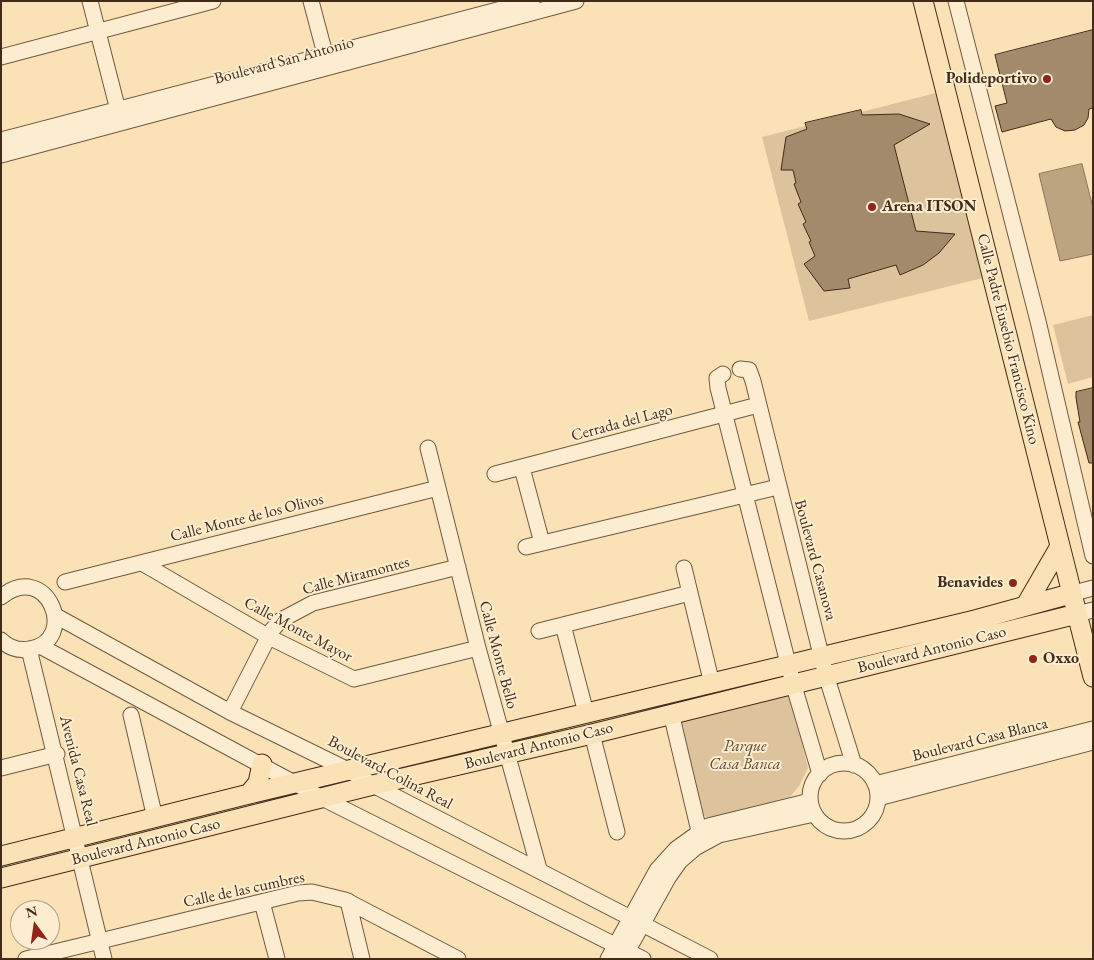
<!DOCTYPE html>
<html>
<head>
<meta charset="utf-8">
<style>
  body { margin:0 }
  #map { position:relative; width:1094px; height:960px; overflow:hidden; background:#fbe2b6; font-family:"EB Garamond",serif }
  canvas { display:block }
  .frame { position:absolute; inset:0; border:2px solid #422b19; pointer-events:none }
  .north { position:absolute; left:10px; top:900px; width:50px; height:50px; box-sizing:border-box; background:#fcecd0; border:1px solid #b29f87; border-radius:50%; rotate:346deg; font-size:14px; font-weight:700; line-height:20px; text-align:center; color:#422b19 }
  .north::after { content:''; display:block; margin:auto; width:18px; height:22px; background:#8f2418; clip-path:polygon(50% 0,100% 100%,50% 72%,0 100%) }
</style>
</head>
<body>
<div id="map">
<canvas width="1094" height="960"></canvas>
<div class="frame"></div>
<div class="north">N</div>
</div>
<script>
const ctx = document.querySelector('canvas').getContext('2d');
ctx.lineJoin = 'round';
function fillPath(path, color) { ctx.fillStyle = color; ctx.fill(path, 'evenodd'); }
function trace(path, color, width, dash) { ctx.strokeStyle = color; ctx.lineWidth = width; ctx.lineCap = dash ? 'butt' : 'round'; ctx.setLineDash(dash || []); ctx.stroke(path); }
function label(font, color, halo, rows, align = 'center') {
  ctx.font = font + ' "EB Garamond",serif'; ctx.lineWidth = 4; ctx.setLineDash([]); ctx.textBaseline = 'middle'; ctx.strokeStyle = halo; ctx.fillStyle = color; for (const [text, x, y, turn = 0] of rows) {
    ctx.save(); ctx.translate(x, y); ctx.rotate((+turn || 0) * Math.PI / 180); ctx.textAlign = isNaN(turn) ? turn : align; if (halo) ctx.strokeText(text, 0, 0); ctx.fillText(text, 0, 0); ctx.restore();
  }
}
fillPath(new Path2D(`
  M936 93 983 278 809 321 762 137Z
  M1093 315V377L1068 384 1053 325Z
  M790 694 808 768 799 786 790 797 708 818 697 811 677 722Z`), '#dcc39b');
const water = new Path2D(`
  M1082 164 1093 208V254L1060 261 1039 174Z`);
fillPath(water, '#bca481');
trace(water, '#8b7457', 1);
const building = new Path2D(`
  M1093 30V108L1089 109 1088 118 1084 125 1075 130 1065 131 1056 127 1051 119 1002 132 995 106 1007 103 995 55Z
  M861 110 862 115 899 114 930 124 894 145 916 231 955 234 939 253 923 265 900 275 896 265 848 279 850 288 824 291 804 264 815 256 809 242 811 241 803 224 806 222 798 204 801 202 794 184 796 183 793 170H781L786 137 807 129 805 123Z
  M1093 388V463H1089L1078 422H1080L1076 398V392Z`);
fillPath(building, '#a28a6b');
trace(building, '#422b19', 1);
const minor = new Path2D(`
  M90 1 118 110
  M311 1 325 54
  M956 1 1038 321 1093 556
  M1 57 213 1
  M1 140 532 1
  M1 155 576 1
  M740 369 749 370 753 381 826 675 854 765
  M723 374 717 378 718 388 793 683 820 774
  M428 448 478 648 539 869
  M522 468 542 543
  M495 474 758 405
  M526 547 778 487
  M142 563 269 637 354 679 478 648
  M684 568 712 684
  M65 582 438 488
  M1070 594 1093 588
  M1 597C47 559 80 640 30 649 19 651 9 648 1 640
  M1077 614 1093 610
  M56 616 230 712 350 771 373 785 710 959
  M563 625 586 713
  M539 631 690 593
  M40 646 324 799 643 959
  M29 649 104 959
  M230 712 272 630 281 620 313 603 458 567
  M671 713 699 831
  M131 715 155 818
  M592 734 617 832
  M810 797a34 34 0 1 1 68 0a34 34 0 1 1-68 0Z
  M1 768 57 754
  M875 784 1093 729
  M878 798 1093 742
  M348 901 362 959
  M262 902 277 959
  M26 959 298 893 312 892 345 900 458 959
  M608 959 657 870 676 849 708 826 810 801
  M623 959 668 878 680 861 695 848 719 835 814 814`);
const major = new Path2D(`
  M923 1 1093 677
  M1026 605 1059 548
  M249 794 258 783 262 764
  M1 856 249 794 975 620 1070 594
  M1 878 373 785 592 734 1077 614`);
trace(minor, '#705940', 17);
trace(major, '#422b19', 21);
trace(minor, '#fcecd0', 15);
trace(major, '#fbe2b6', 19);
for (const [x, y, r, color] of [
  [1047,79,5,"#8f2418"],
  [872,207,5,"#8f2418"],
  [1013,583,5,"#8f2418"],
  [1033,659,5,"#8f2418"]
]) { const dot = new Path2D(); dot.arc(x, y, r, 0, 2 * Math.PI); ctx.fillStyle = color; ctx.fill(dot); trace(dot, '#fcecd0', 2); }
label('16px', '#422b19', '#fcecd0', [
  ["Boulevard San Antonio",284,61,-15],
  ["Calle Padre Eusebio Francisco Kino",1008,339,76],
  ["Cerrada del Lago",622,423,-15],
  ["Calle Monte de los Olivos",247,518,-14],
  ["Boulevard Casanova",815,560,75],
  ["Calle Miramontes",356,576,-15],
  ["Calle Monte Mayor",298,630,28],
  ["Boulevard Antonio Caso",932,650,-14],
  ["Calle Monte Bello",498,655,75],
  ["Boulevard Casa Blanca",980,740,-14],
  ["Boulevard Antonio Caso",539,746,-14],
  ["Avenida Casa Real",78,771,76],
  ["Boulevard Colina Real",390,773,28],
  ["Boulevard Antonio Caso",146,842,-14],
  ["Calle de las cumbres",244,890,-12]
]);
label('bold 16px', '#422b19', '#fcecd0', [
  ["Polideportivo",1037,79],
  ["Arena ITSON",882,207,"left"],
  ["Benavides",1003,583],
  ["Oxxo",1043,659,"left"]
], 'right');
label('italic 16px', '#614933', '#fcecd0', [
  ["Parque",745,747],
  ["Casa Banca",745,765]
]);
</script>
</body>
</html>
